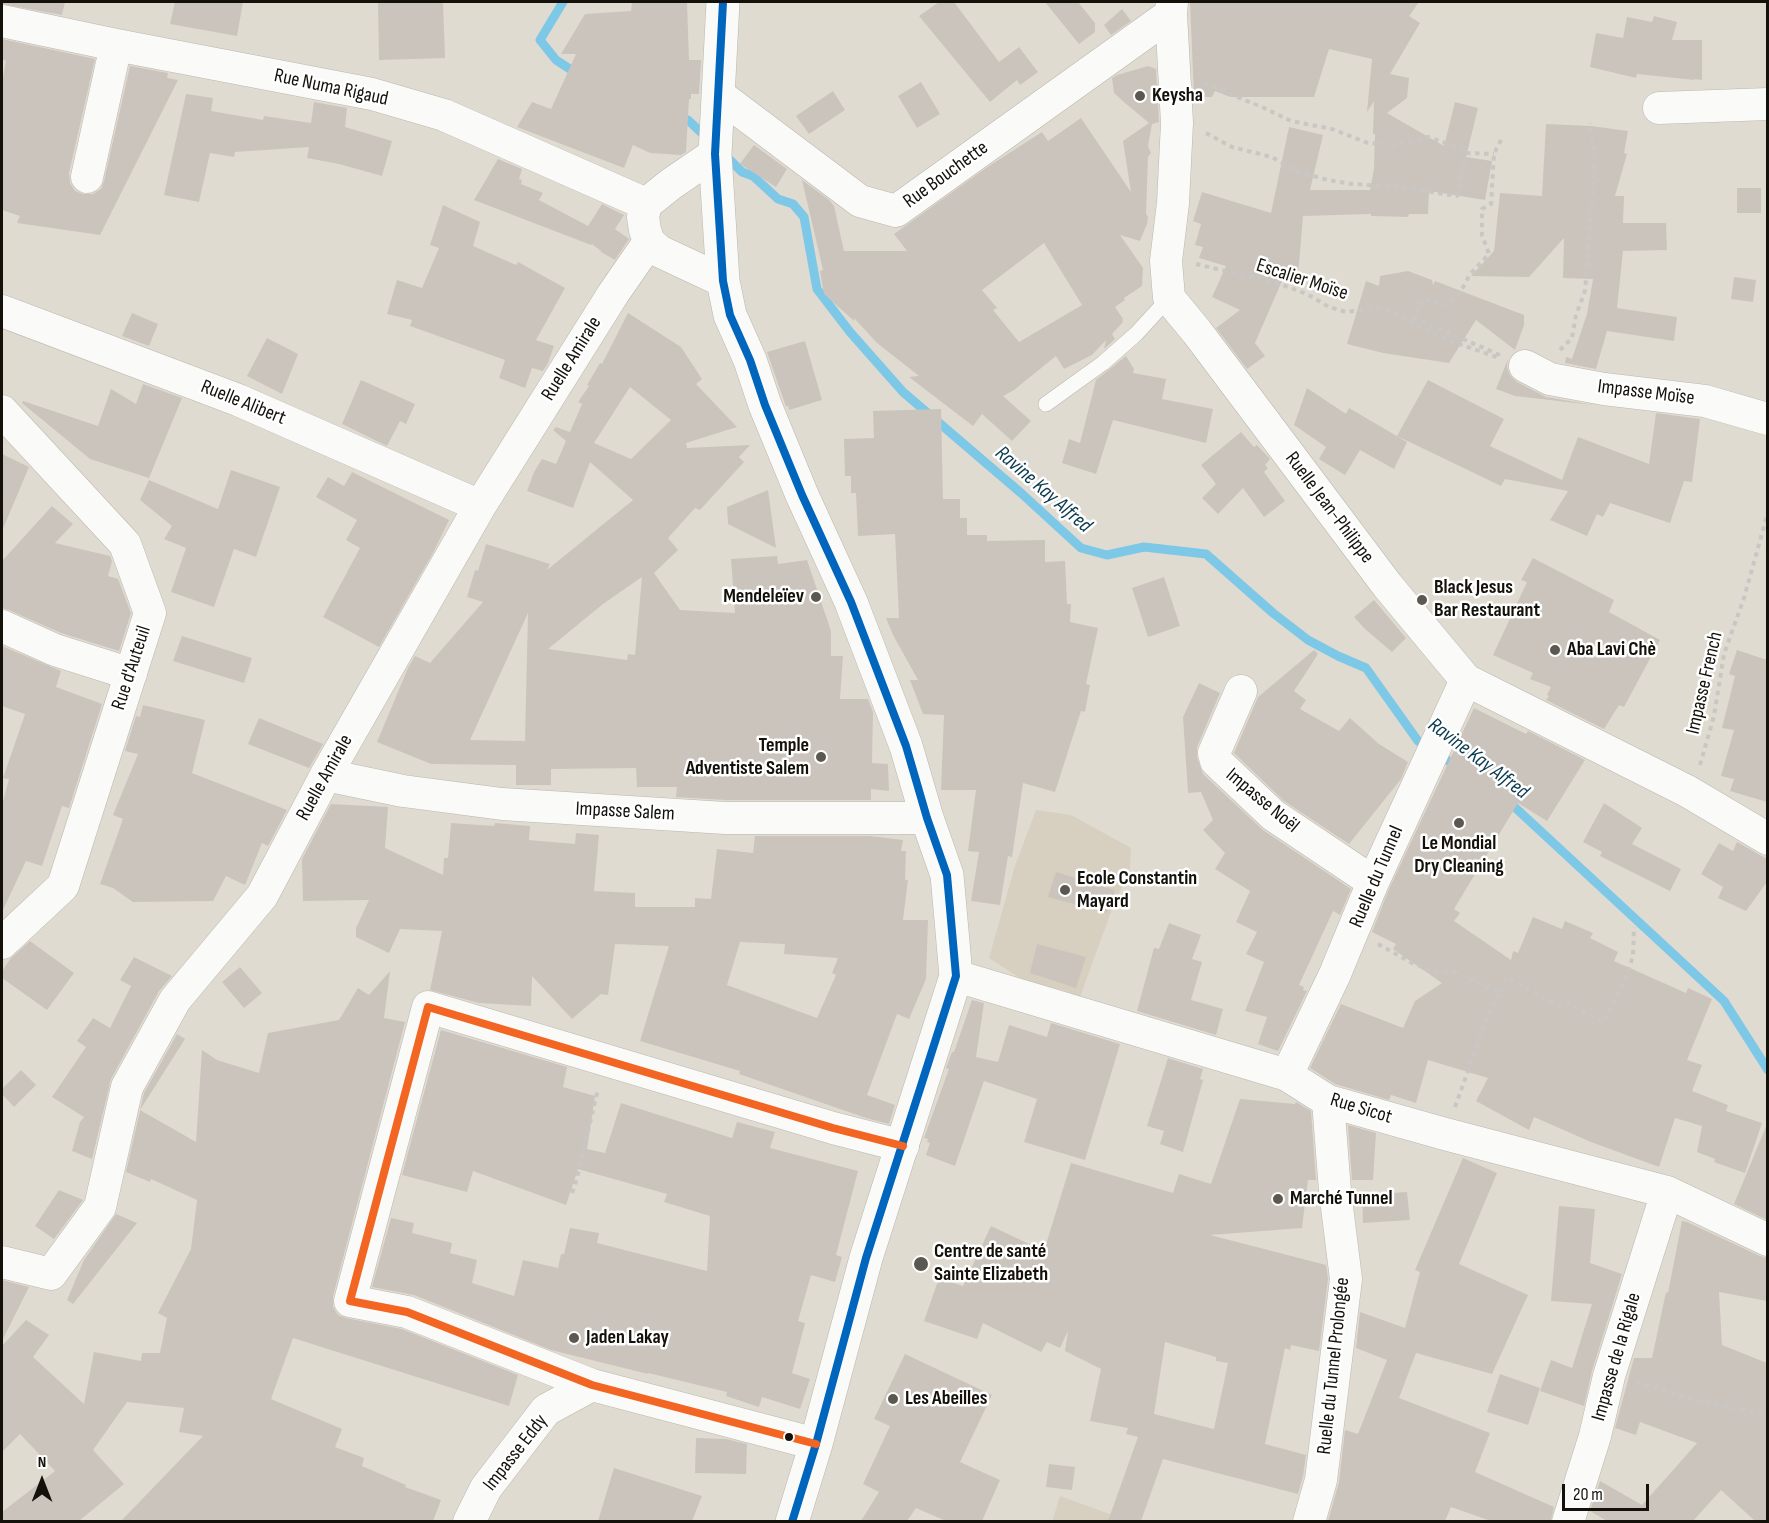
<!DOCTYPE html>
<html>
<head>
<meta charset="utf-8">
<style>
  body { margin:0 }
  #map { position:relative; width:1769px; height:1523px; overflow:hidden; background:#e0dbd0; font-family:"Sofia Sans Condensed",sans-serif }
  canvas { display:block }
  .frame { position:absolute; inset:0; border:3px solid #13110a; pointer-events:none }
  .north { position:absolute; left:12px; top:1451px; width:60px; height:60px; -webkit-text-stroke:4px #fff; paint-order:stroke; rotate:0deg; font-size:16px; font-weight:700; line-height:24px; text-align:center; color:#13110a }
  .north::after { content:''; display:block; margin:auto; width:21px; height:27px; background:#13110a; clip-path:polygon(50% 0,100% 100%,50% 72%,0 100%) }
  .scale { position:absolute; left:1562px; top:1484px; width:87px; height:27px; box-sizing:border-box; border:3px solid #13110a; border-top:0; padding-left:8px; font-size:18px; line-height:21px; white-space:nowrap; color:#13110a; -webkit-text-stroke:4px #fff; paint-order:stroke }
</style>
</head>
<body>
<div id="map">
<canvas width="1769" height="1523"></canvas>
<div class="frame"></div>
<div class="north">N</div>
<div class="scale">20 m</div>
</div>
<script>
const ctx = document.querySelector('canvas').getContext('2d');
ctx.lineJoin = 'round';
function fillPath(path, color) { ctx.fillStyle = color; ctx.fill(path, 'evenodd'); }
function trace(path, color, width, dash) { ctx.strokeStyle = color; ctx.lineWidth = width; ctx.lineCap = dash ? 'butt' : 'round'; ctx.setLineDash(dash || []); ctx.stroke(path); }
function label(font, color, halo, rows, align = 'center') {
  ctx.font = font + ' "Sofia Sans Condensed",sans-serif'; ctx.lineWidth = 5; ctx.setLineDash([]); ctx.textBaseline = 'middle'; ctx.strokeStyle = halo; ctx.fillStyle = color; for (const [text, x, y, turn = 0] of rows) {
    ctx.save(); ctx.translate(x, y); ctx.rotate((+turn || 0) * Math.PI / 180); ctx.textAlign = isNaN(turn) ? turn : align; if (halo) ctx.strokeText(text, 0, 0); ctx.fillText(text, 0, 0); ctx.restore();
  }
}
fillPath(new Path2D(`
  M1036 810 1071 815 1131 848 1130 868 1111 912 1080 997 1066 991 1023 980 989 958 1015 866Z
  M1060 1496 1129 1521 1052 1522Z`), '#d7cfbf');
trace(new Path2D(`
  M563 2 540 40 556 60 579 75
  M678 117 688 120 708 139
  M724 154 742 172 753 176 778 199 793 204 804 217 817 289 850 332 903 392 1021 493 1081 548 1107 555 1144 547 1206 554 1273 613 1308 640 1338 656 1366 668 1418 741 1459 768
  M1508 801 1724 1001 1768 1070`), '#7dc8e7', 9);
fillPath(new Path2D(`
  M2 2H65L62 15 2 4Z
  M175 2H243L237 36 170 24Z
  M378 2H443L445 58 379 60Z
  M632 2H687L689 60H701L699 94H691V99H689L686 152 681 155 650 153 633 145 624 168 517 127 532 102 551 109 576 54H561L585 14 631 11Z
  M939 2H954L999 62 1019 47 1038 72 1020 85 1017 80 990 102 919 16Z
  M1045 2H1078L1095 23V32L1079 44Z
  M1190 2H1419L1409 16 1420 23 1390 74 1409 78 1407 98 1387 113 1444 146 1455 102 1478 108 1466 157 1492 161 1485 200 1429 191 1428 214H1409L1408 217 1371 216V214L1303 216 1298 275 1285 274 1255 343 1265 356 1247 369 1216 328 1240 310 1212 297 1226 266 1199 258 1203 247 1195 245 1201 224 1193 221 1202 192 1271 213 1289 127 1323 135 1310 190H1370L1374 169 1375 134H1373L1374 101 1367 112 1372 59 1329 49 1314 97H1230L1215 91 1212 97H1194Z
  M1122 9 1131 21 1111 35 1104 25Z
  M1654 16 1677 22 1672 40H1702V80L1694 79V80L1637 74 1636 78 1590 67 1596 33 1623 38 1627 17 1652 22Z
  M2 39 95 59 69 173 70 183 75 191 83 194H93L101 189 104 181 130 66 168 73 167 78 178 80 100 235 17 223 20 216 2 210V82L6 61 2 59Z
  M1148 66 1156 69 1159 122 1152 124 1148 146 1151 153 1148 157 1146 214 1148 217 1147 224 1140 241 1120 235 1143 268 1142 286 1124 298 1125 300 1115 307 1123 319 1122 320 1123 322 1112 334 1115 339 1104 349 1106 340 1092 355 1064 369 1056 356 1014 390 1003 396 1031 421 1012 441 982 414 973 426 909 377 919 376 877 343 854 318V321L824 294 820 271 823 270 802 180 828 199 834 206 844 251H907L894 234 986 168 1042 132 1048 141 1081 118 1131 192 1123 141 1149 123 1125 103 1114 93 1112 78 1117 75ZM1044 243 1082 305 1019 342 993 310 997 308 982 290Z
  M921 82 940 114 917 128 898 96Z
  M833 91 845 110 809 134 796 116Z
  M186 94 213 98 211 111 263 120 264 116 311 123 314 102 347 108 345 127 392 141 382 176 339 164 307 158 309 147 235 152 234 157 210 153 199 202 164 195Z
  M1546 124 1591 126 1628 131 1624 153 1627 154 1615 196H1624L1623 223H1666L1667 250 1623 251 1617 308 1677 317 1674 341 1607 331 1596 369 1565 363 1566 357 1572 359 1587 314 1593 279 1563 278 1564 238 1529 277 1471 276 1494 251 1500 193 1542 196Z
  M754 145 787 169 776 187 740 164Z
  M498 159 522 169 519 179 522 180 521 184 543 193 539 200 588 226 602 204 624 215 615 229 629 239 615 260 601 252V251L592 244 591 245 474 200Z
  M1737 188H1761V213H1737Z
  M443 205 480 222 473 246 516 265 518 262 565 288 536 340 554 346 548 363 543 371 532 368 525 388 499 378 505 360 410 326 412 320 387 314 397 280 422 288 439 248 430 245Z
  M1408 271 1432 280 1433 285 1435 281 1524 315V325L1515 350 1476 320 1449 363 1383 353 1347 344 1366 281 1379 286 1380 276Z
  M1734 277 1756 280 1753 302 1731 299Z
  M132 313 158 324 149 346 122 336Z
  M628 313 681 347 702 379 696 384 737 427 686 443 687 448 750 445 739 457 744 462 700 510 695 508 668 538 678 550 654 573 680 610 735 613 731 559 777 556 778 564 807 560 831 631V656H843L840 699H868L873 712 872 763 888 764 889 791 871 789V800H726L676 797 677 787H637L636 768 551 769V785H516V765L431 764 377 742 408 668 415 656 430 663 483 602 467 597 475 570 478 571 486 544 550 564 547 570 633 500 590 462 573 508 527 491 534 472 542 459 556 464 566 441 553 430 556 427 570 432 582 404 578 402 589 386 587 385 600 363 602 364ZM630 387 671 420 631 459 594 443ZM642 577 635 655 628 654 627 660 548 649 603 604ZM528 613 525 741 470 740Z
  M267 338 298 354 282 394 247 376Z
  M805 341 822 400 789 410 788 405 786 407 783 398 767 352Z
  M1126 356 1134 369 1133 373 1166 379 1162 399 1213 409 1206 443 1113 420 1096 474 1062 463 1069 439 1080 443 1096 380Z
  M1508 359 1507 367 1510 375 1517 382 1546 397 1593 405 1515 396 1496 389Z
  M361 380 415 404 406 424 400 421 387 446 342 424Z
  M1428 380 1504 419 1490 446 1562 480 1578 437 1649 464 1656 413 1700 419 1692 482 1684 481 1670 523 1610 503 1603 517 1597 514 1587 536 1550 520 1568 491 1505 479 1501 486 1397 436Z
  M143 384 182 398 149 478 90 459 22 403 23 401 98 426 111 389 136 404Z
  M1307 388 1346 414 1349 408 1407 442 1394 469 1360 450 1345 475 1319 459 1326 447 1294 425Z
  M941 409 943 499H960V518H967V535H987V541L1045 540V562L1065 561 1067 604H1071L1070 622 1098 628 1086 684 1090 685 1085 712 1081 711 1055 792 1023 783 1012 857 1008 856 1000 905 971 901 979 852 968 851 976 790H941L944 715 923 714 910 680H918L893 635 886 618H899L895 534 858 536 856 493H851V476H845L844 439 874 438 873 411Z
  M1241 432 1254 447 1257 445 1270 459 1265 465 1268 468 1264 472 1285 501 1264 517 1243 488 1218 514 1202 498 1216 484 1201 465Z
  M2 454 29 467 2 531Z
  M231 470 280 487 256 557 234 549 214 607 171 592 186 548 164 539 172 526 140 500 149 480 218 509Z
  M352 472 449 520 434 551 379 647 323 617 360 548 346 540 357 520 316 497 328 477 344 486Z
  M768 490 776 548 728 524 727 507Z
  M52 506 73 524 55 543 110 556 112 561 108 576 118 579 131 613 119 651 61 633 9 610 2 608V561Z
  M1533 558 1614 600 1609 612 1660 640 1624 707 1619 705 1604 729 1546 700 1549 696 1547 695 1551 687 1530 679 1533 673 1493 655 1527 582 1521 580Z
  M1164 577 1180 626 1148 637 1132 588Z
  M1374 600 1406 638 1392 652 1365 629 1354 617Z
  M182 636 252 658 244 683 173 661Z
  M2 646 61 671 56 687 102 704 69 808 62 806 42 866 26 861 2 912V805L9 779 3 778 25 714 2 706Z
  M1314 650 1318 654 1294 691 1306 700 1300 709 1339 731 1350 718 1379 744 1408 762 1401 779 1349 844 1284 801 1234 753 1258 697Z
  M1737 650 1767 660V802L1730 791 1734 779 1721 776 1734 730 1722 728 1735 676 1729 674Z
  M1199 683 1220 693 1197 747V757L1203 774 1263 830 1351 889 1340 915 1333 911 1299 985 1304 987 1303 990 1307 991 1278 1051 1258 1044 1267 1017 1245 1011 1264 962 1246 954 1257 932 1236 922 1250 891 1215 869 1225 853 1203 830 1213 820 1201 792 1188 793 1183 717Z
  M143 705 205 720 192 773 287 810 268 846 262 843 245 885 226 876 213 901 133 902 113 888 100 884 123 819 113 815 138 754 125 751 136 716 140 717Z
  M1474 708 1526 734 1528 731 1585 760 1547 821 1518 803 1454 909 1460 913 1454 921 1511 960 1513 951 1518 953 1533 917 1562 929 1565 921 1593 933 1590 938 1618 952 1614 961 1686 993 1688 988 1712 999 1687 1060 1702 1065 1692 1091 1728 1105 1726 1111 1762 1123 1745 1173 1714 1162 1715 1159 1697 1152 1702 1126 1675 1118 1659 1167 1591 1142 1534 1117 1529 1130 1476 1101 1488 1078 1428 1060 1416 1103 1391 1095 1389 1100 1335 1084 1310 1068 1341 1004 1403 1028 1415 1001 1442 983 1393 949 1396 944 1372 932 1389 889Z
  M259 718 323 744 309 768 248 744Z
  M1604 803 1642 828 1632 844 1681 869 1670 891 1600 856 1602 852 1583 842Z
  M331 804 388 807 385 848 443 875 444 858H448L451 823 494 826 495 823 530 826 529 840 575 844 576 833 599 835 594 891 635 893V907H695V898L711 899 717 849 753 853 755 836H870L903 840 901 851H906L905 880H908L903 920H928L926 979 909 1019 897 1014 867 1095 895 1105 889 1124 866 1118 739 1074 740 1071 640 1041 669 946 615 944 608 995 601 994 572 1019 532 976 531 1006 479 1003 430 990 442 931 400 929 389 953 356 937V928L369 900 303 901 302 859ZM740 942 785 944 784 954 838 958 832 973 836 975 817 1018 727 985Z
  M1737 842 1767 859V882L1746 911 1718 898 1723 887 1701 874 1719 843 1733 851Z
  M1056 872 1114 890 1115 891 1107 913 1048 897Z
  M1169 923 1201 935 1192 959 1202 962 1191 1000 1223 1009 1216 1035 1137 1011 1154 948 1159 949Z
  M30 941 74 973 47 1010 2 978V971L11 958Z
  M1037 944 1086 957 1076 988 1030 973Z
  M134 957 172 976 159 991 111 1079 92 1159 72 1151 80 1122 84 1117 52 1097 86 1047 77 1041 93 1018 110 1028 131 986 120 980Z
  M240 967 262 993 244 1008 222 982Z
  M390 971 384 1018 405 1022 333 1296V1307L338 1315 346 1318 402 1329 518 1375 509 1406 293 1338 271 1399 342 1429 335 1447 364 1458 362 1466 406 1485 405 1487 441 1500 433 1521H121L203 1436 179 1432 184 1408 127 1402 93 1450 124 1484 79 1521H2V1512L55 1471 20 1434 2 1452V1346L26 1320 49 1335 33 1357 84 1404 94 1352 141 1361 142 1353H160L167 1318 158 1313 191 1249 197 1200 151 1179 150 1182 126 1172 144 1093 177 1034 185 1039 140 1110 196 1142 202 1050 217 1060 259 1073 268 1033 339 1020 358 988 369 995Z
  M972 1000 984 1003 976 1057 998 1062 1009 1025 1047 1037 1051 1023 1120 1044 1085 1160 1024 1142 1037 1099 984 1081 955 1166 926 1155 930 1143 927 1142 928 1139 924 1138 949 1069 946 1068 952 1052H954Z
  M441 1030 567 1067 563 1087 595 1096 587 1149 605 1153 621 1103 732 1138 737 1122 775 1132 770 1148 858 1171 836 1255 842 1257 835 1282 811 1275 798 1321 805 1323 792 1373 810 1379 800 1409 762 1397 759 1407 726 1396 727 1392 648 1373V1374L551 1350 414 1295 372 1287 391 1218 414 1223 412 1233 452 1243 450 1253 477 1260 472 1283 514 1296 523 1260 558 1268 561 1254H564L570 1228 599 1233 597 1243 707 1271 710 1216 664 1202 667 1194 578 1169 566 1205 473 1171 467 1192 402 1175Z
  M1168 1058 1203 1069 1200 1079 1203 1080 1183 1152 1160 1144 1164 1131 1147 1126Z
  M21 1070 36 1085 14 1107 2 1094V1089Z
  M1240 1099 1295 1104 1296 1102 1311 1111 1316 1180H1308L1302 1228 1210 1235 1326 1265 1328 1279 1319 1351 1291 1345 1290 1350 1285 1348 1265 1444 1306 1455 1303 1476 1298 1494 1163 1459 1141 1521H1108L1138 1437 1126 1434 1128 1428 1090 1421 1101 1369 1065 1351 1068 1331 1060 1348 1047 1342 1041 1352 983 1323 977 1339 924 1321 939 1278 963 1286 991 1226 1044 1251 1071 1163 1173 1193 1179 1174 1211 1184ZM1165 1342 1216 1357V1361L1228 1363 1214 1429 1154 1414Z
  M1767 1124V1220L1734 1204Z
  M1348 1125 1376 1133 1373 1180H1352Z
  M1463 1158 1497 1173 1459 1264 1528 1295 1492 1374 1416 1353 1399 1398 1490 1433 1475 1472 1554 1507 1551 1521H1491L1451 1507 1445 1521H1328L1339 1482 1345 1430 1358 1434 1387 1360 1356 1348 1360 1312 1405 1328 1420 1272 1415 1270Z
  M59 1190 83 1200 54 1239 35 1226Z
  M1407 1192 1410 1220 1363 1223 1362 1195Z
  M1559 1206 1595 1209 1590 1263 1622 1274 1592 1371 1584 1406 1540 1391 1551 1360 1572 1368 1592 1304 1551 1301Z
  M116 1214 137 1223 73 1304 67 1300 84 1260Z
  M1682 1221 1687 1222 1760 1256 1767 1258V1301L1719 1292 1722 1345 1767 1363V1521H1755L1721 1490 1693 1521H1607L1590 1511 1600 1481 1642 1505 1697 1443 1640 1422 1636 1435 1615 1428 1634 1358H1652L1666 1292 1668 1293Z
  M2 1280 29 1287 2 1341Z
  M905 1354 992 1395 960 1462 1000 1480 982 1521H946L916 1508 907 1521H861L879 1492 863 1484 890 1426 874 1419Z
  M1500 1374 1540 1388 1528 1425 1487 1412Z
  M696 1438 726 1439 747 1444 746 1474 695 1473Z
  M1049 1464 1075 1467 1072 1490 1046 1487Z
  M614 1468 702 1496 692 1521H598Z`), '#cbc4bd');
const lane = new Path2D(`
  M1046 404 1103 363 1136 334 1169 298`);
const street = new Path2D(`
  M1172 2 1171 14 1177 123 1173 203 1166 261 1169 298 1197 332 1387 585 1466 680 1687 791 1768 839
  M2 21 116 45 372 94 444 115 646 204
  M719 95 860 201 896 211 1171 14
  M1659 108 1768 104
  M715 154 671 184 646 204 643 217 645 230 649 242 659 251 723 281
  M87 177 116 45
  M2 311 238 400 480 506
  M1525 366 1550 379 1604 389 1705 401 1768 419
  M2 411 125 544 150 613 63 886 2 943
  M2 626 55 650 131 674
  M1241 691 1214 753 1216 761 1273 815 1373 882
  M326 775 403 791 502 804 725 818H927
  M956 976 1287 1075 1328 1101 1445 1134 1667 1192 1768 1240
  M1287 1075 1335 974 1373 882 1466 680
  M2 1262 51 1274 100 1207 127 1087 175 1000 262 896 326 775 480 506 613 294 649 242
  M816 1444 592 1385 407 1312 350 1301 428 1007 833 1128 903 1146
  M469 1522 486 1488 546 1410 592 1385
  M1309 1522 1321 1480 1346 1279 1335 1191 1328 1101
  M1568 1522 1595 1436 1609 1376 1667 1192`);
const secondary = new Path2D(`
  M723 2 715 154 723 281 730 315 750 360 765 405 802 495 851 602 906 746 927 818 947 875 956 976 866 1258 816 1444 792 1522`);
trace(lane, '#bbb7af', 16);
trace(street, '#bbb7af', 33);
trace(secondary, '#bbb7af', 34);
trace(new Path2D(`
  M1204 83 1264 108 1291 121 1332 129 1368 143 1396 145 1428 137 1460 148 1466 153
  M1206 133 1232 147 1272 157 1295 171 1328 180 1352 184 1401 187 1457 196 1466 153 1494 154
  M1196 264 1280 284 1307 294 1329 307 1346 312 1379 308 1391 311 1422 328 1448 340 1499 358
  M1560 350 1572 338 1576 315 1585 291 1593 189V147L1590 123
  M1500 355 1414 318C1418 312 1419 304 1424 299L1449 305 1464 286 1470 274 1489 254 1482 235V209L1491 204 1494 154 1503 136
  M1700 765 1714 716 1724 654 1744 598 1768 512
  M1378 944 1412 963 1433 971H1452L1500 993 1507 978 1559 1006 1567 1003 1604 1022 1626 978 1633 956 1634 927
  M1455 1107 1489 1012 1500 993
  M572 1193 577 1178 598 1089
  M1636 1383 1658 1388 1686 1398 1768 1415`), '#c8c7c4', 4, [4.5, 4.5]);
trace(lane, '#fafaf8', 15);
trace(street, '#fafaf8', 32);
trace(secondary, '#fafaf8', 33);
trace(new Path2D(`
  M723 2 715 154 723 281 730 315 750 360 765 405 802 495 851 602 906 746 927 818 947 875 956 976 866 1258 816 1444 792 1522`), '#0065bd', 8);
trace(new Path2D(`
  M816 1444 592 1385 407 1312 350 1301 428 1007 833 1128 903 1146`), '#f26522', 8);
for (const [x, y, r, color] of [
  [1140,96,6,"#5b584f"],
  [816,597,6,"#5b584f"],
  [1422,600,6,"#5b584f"],
  [1555,650,6,"#5b584f"],
  [821,757,6,"#5b584f"],
  [1459,823,6,"#5b584f"],
  [1065,890,6,"#5b584f"],
  [1278,1199,6,"#5b584f"],
  [921,1264,8,"#5b584f"],
  [574,1338,6,"#5b584f"],
  [893,1399,6,"#5b584f"],
  [789,1437,5,"#13110a"]
]) { const dot = new Path2D(); dot.arc(x, y, r, 0, 2 * Math.PI); ctx.fillStyle = color; ctx.fill(dot); trace(dot, '#fff', 2); }
label('20px', '#13110a', '#fff', [
  ["Rue Numa Rigaud",331,88,12],
  ["Rue Bouchette",946,175,-36],
  ["Escalier Moïse",1302,280,18],
  ["Ruelle Amirale",572,359,-58],
  ["Impasse Moïse",1646,393,7],
  ["Ruelle Alibert",243,403,22],
  ["Ruelle Jean-Philippe",1329,508,53],
  ["Rue d'Auteuil",132,668,-72],
  ["Impasse French",1705,683,-77],
  ["Ruelle Amirale",325,778,-61],
  ["Impasse Noël",1262,801,40],
  ["Impasse Salem",625,812,3],
  ["Ruelle du Tunnel",1377,877,-67],
  ["Rue Sicot",1361,1109,17],
  ["Impasse de la Rigale",1617,1357,-74],
  ["Ruelle du Tunnel Prolongée",1334,1366,-84],
  ["Impasse Eddy",516,1453,-52]
]);
label('bold 20px', '#13110a', '#fff', [
  ["Keysha",1152,96],
  ["Black Jesus",1434,588],
  ["Bar Restaurant",1434,611],
  ["Mendeleïev",804,597,"right"],
  ["Aba Lavi Chè",1567,650],
  ["Temple",809,746,"right"],
  ["Adventiste Salem",809,769,"right"],
  ["Le Mondial",1459,844,"center"],
  ["Dry Cleaning",1459,867,"center"],
  ["Ecole Constantin",1077,879],
  ["Mayard",1077,902],
  ["Marché Tunnel",1290,1199],
  ["Centre de santé",934,1252],
  ["Sainte Elizabeth",934,1275],
  ["Jaden Lakay",586,1338],
  ["Les Abeilles",905,1399]
], 'left');
label('italic 21px', '#083a4e', '#fff', [
  ["Ravine Kay Alfred",1043,490,41],
  ["Ravine Kay Alfred",1478,759,37]
]);
</script>
</body>
</html>
